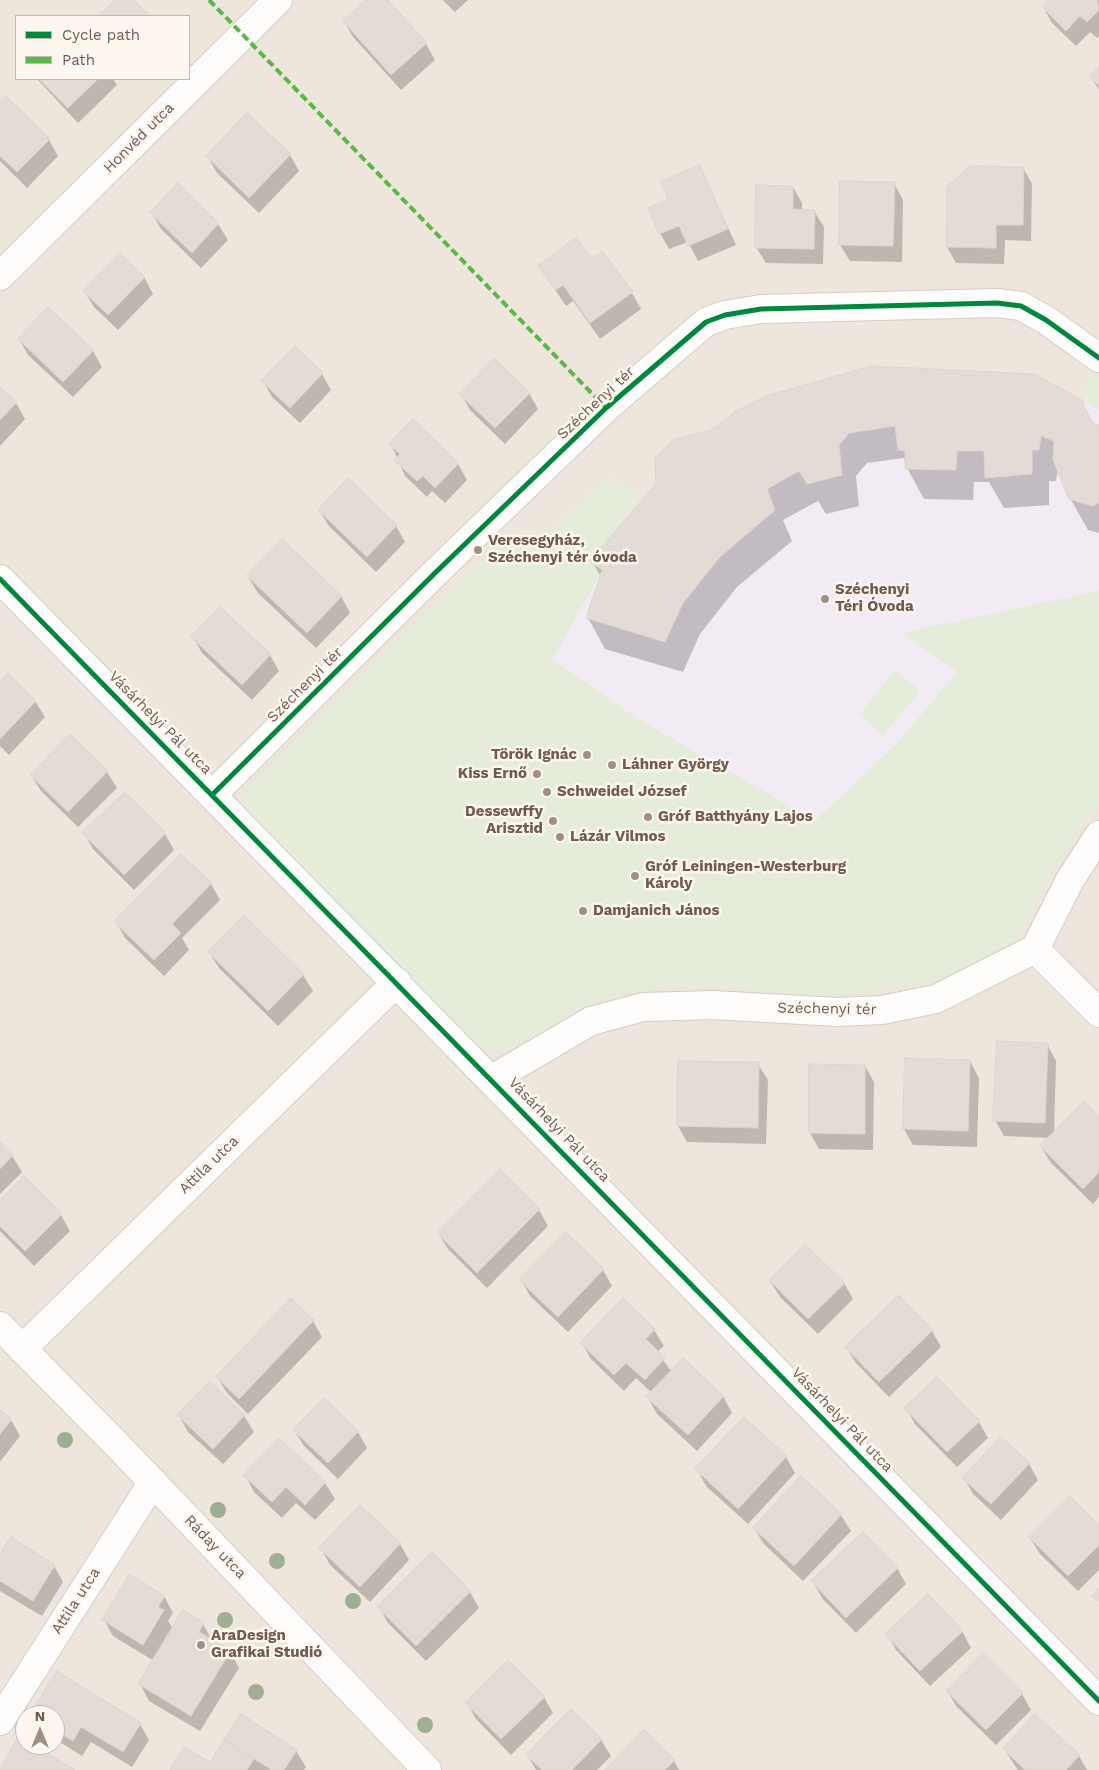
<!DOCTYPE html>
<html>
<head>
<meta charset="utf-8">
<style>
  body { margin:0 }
  #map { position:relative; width:1099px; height:1770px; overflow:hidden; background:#f6f2ee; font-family:"Work Sans",sans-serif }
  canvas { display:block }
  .legend { position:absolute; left:15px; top:15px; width:175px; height:65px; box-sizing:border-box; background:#fdf7f0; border:1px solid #c5b8b0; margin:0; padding:6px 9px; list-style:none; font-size:15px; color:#725a50 }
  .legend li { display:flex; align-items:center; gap:10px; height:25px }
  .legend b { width:25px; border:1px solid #c5b8b0 }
  .north { position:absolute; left:15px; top:1705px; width:50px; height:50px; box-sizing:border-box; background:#fdf7f0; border:1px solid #c5b8b0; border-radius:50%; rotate:0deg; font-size:14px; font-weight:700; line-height:20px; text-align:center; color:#725a50 }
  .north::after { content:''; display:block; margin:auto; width:18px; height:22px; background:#a08f87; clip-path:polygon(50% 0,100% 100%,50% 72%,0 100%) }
</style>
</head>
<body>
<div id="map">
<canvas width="1099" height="1770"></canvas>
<ul class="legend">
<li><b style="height:6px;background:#00873e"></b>Cycle path</li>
<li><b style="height:6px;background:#58b947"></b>Path</li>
</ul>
<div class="north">N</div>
</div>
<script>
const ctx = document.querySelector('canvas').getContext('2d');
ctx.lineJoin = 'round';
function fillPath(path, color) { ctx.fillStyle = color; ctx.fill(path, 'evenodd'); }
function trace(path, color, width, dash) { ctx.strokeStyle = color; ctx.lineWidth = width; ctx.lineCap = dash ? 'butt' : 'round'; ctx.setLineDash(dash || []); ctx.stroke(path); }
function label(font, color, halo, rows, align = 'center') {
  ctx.font = font + ' "Work Sans",sans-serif'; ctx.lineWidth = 5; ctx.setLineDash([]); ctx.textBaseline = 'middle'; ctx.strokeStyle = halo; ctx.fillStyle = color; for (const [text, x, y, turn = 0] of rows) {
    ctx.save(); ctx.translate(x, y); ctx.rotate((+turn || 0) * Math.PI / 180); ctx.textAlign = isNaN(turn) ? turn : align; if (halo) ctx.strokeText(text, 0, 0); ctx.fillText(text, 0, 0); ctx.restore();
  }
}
fillPath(new Path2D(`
  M0 0H1099V1770H0ZM16 16H189V79H16ZM25 1715H55V1745H25Z`), '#eee5dc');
fillPath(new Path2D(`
  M872 366 1034 374 1099 410V591L903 633 958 672 896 745 815 821 638 719 552 660 602 570 590 561 656 484 655 457 675 439 711 430 736 411 766 396Z`), '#f3ebf3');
fillPath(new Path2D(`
  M1089 371 1099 380V410L1082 400Z
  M608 477 642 498 590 560 602 570 552 660 638 719 815 821 896 745 957 672 902 633 1099 591V807L1072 838 1012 947 938 981 841 995 674 986 604 998 512 1051 485 1049 462 1031 247 813 245 794 253 779 505 537 527 554Z
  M895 670 920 691 883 735 859 715Z`), '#e5ecda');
fillPath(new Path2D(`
  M368 0H387L426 44 435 60 401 90 353 37 344 21Z
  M443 0H468L455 12Z
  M1050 0H1099V36L1097 38 1090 32 1076 46 1052 23 1043 7Z
  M1099 69V90L1091 77Z
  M37 79H113L117 85 78 123Z
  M6 98 49 140 58 156 27 188 0 161V103Z
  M290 155 299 171 259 213 217 173 208 157Z
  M700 167 736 245 698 261 688 242 669 249 660 233 670 200Z
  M1023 168 1032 184 1031 241 1005 240 1004 264 956 263 947 247Z
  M841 182 894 183 903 200 902 262 850 261 840 245Z
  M178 185 218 224 228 240 201 268 161 229 152 213Z
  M793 187 802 203V211H814L824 227 823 264 766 263 756 247Z
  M592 261 632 293 641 309 600 339 573 301 566 306 539 266Z
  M144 277 153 294 118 330 94 307 84 291Z
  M19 339 93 351 102 367 73 397 28 355Z
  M322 374 331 390 300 423 272 397 263 381Z
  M0 388 16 403 25 419 0 446Z
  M529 393 538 409 505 444 470 410 461 394Z
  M1081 401 1094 425 1099 426V533L1088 530 1070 498 1058 469 1056 481H1049V505L1004 508 989 482H974L973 500 924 499 907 468 904 458 867 463 856 476 859 506 826 514 818 501 783 520 792 541 737 587 700 634 683 672 605 649 588 618 601 577 592 561 658 485 656 457Z
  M391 444 458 464 467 480 445 503 432 491 427 497 405 476Z
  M319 510 396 526 405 542 376 572 329 526Z
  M248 577 341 596 350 613 316 648 258 593Z
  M220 608 270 655 279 671 252 700 202 653 193 637Z
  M0 683 35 701 45 717 9 755 0 746Z
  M70 735 107 772 117 788 78 827 41 791 31 775Z
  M125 793 165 834 174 850 134 890 93 849 84 833Z
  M211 884 220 900 182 938 189 950 164 976 125 938 116 922Z
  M244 916 303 975 313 991 278 1026 219 968 209 952Z
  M1047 1044 1056 1061 1054 1134 1099 1118V1197L1093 1204 1051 1163 1041 1147 1049 1138 1004 1136 995 1120Z
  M970 1061 979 1078 977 1147 913 1145 904 1129Z
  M758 1064 768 1080 766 1144 687 1142 678 1126Z
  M865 1066 874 1082 873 1150 819 1149 810 1133Z
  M0 1143 12 1156 22 1172 0 1194Z
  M0 1202 61 1215 70 1231 34 1266 0 1231Z
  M539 1210 548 1226 487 1288 448 1249 438 1233Z
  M603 1270 612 1286 568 1332 530 1296 521 1280Z
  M770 1281 844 1283 853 1299 818 1334 780 1297Z
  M623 1300 654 1330 664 1346 657 1352 672 1372 723 1396 732 1413 697 1451 657 1414 648 1398 652 1393 636 1378 624 1391 591 1359 582 1343Z
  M313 1321 322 1337 248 1414 227 1393 217 1377Z
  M932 1331 941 1347 889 1397 856 1363 846 1347Z
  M210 1383 244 1416 254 1432 223 1464 188 1432 179 1416Z
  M906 1408 979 1422 988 1438 957 1467 915 1424Z
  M0 1411 11 1420 20 1436 0 1462Z
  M294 1430 358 1432 367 1448 338 1479 304 1446Z
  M279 1440 325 1483 335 1499 315 1520 296 1503 282 1518 254 1492 245 1475Z
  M786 1457 795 1473 748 1524 706 1486 697 1469Z
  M1029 1464 1038 1480 1001 1520 973 1494 964 1478Z
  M802 1478 841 1515 851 1531 803 1581 764 1544 754 1528Z
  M1099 1526V1570L1078 1591 1040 1554 1030 1538Z
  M400 1544 409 1560 370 1602 330 1565 321 1548Z
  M0 1557 54 1566 63 1582 42 1616 0 1591Z
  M897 1568 906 1584 856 1633 822 1598 813 1582Z
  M470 1592 479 1608 426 1661 388 1623 379 1607Z
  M164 1596 173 1613 168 1621 173 1629 203 1624 212 1640 230 1651 239 1668 200 1731 149 1701 140 1684 154 1661 113 1636 104 1620Z
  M962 1631 971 1648 930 1686 896 1650 887 1634Z
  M57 1673 140 1724 149 1740 132 1767 91 1742 82 1756 55 1739V1715H32Z
  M947 1691 1022 1694 1031 1710 996 1745 957 1707Z
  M544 1697 553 1713 511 1755 476 1719 467 1703Z
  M241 1716 296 1751 306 1767 304 1770H172L210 1764Z
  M644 1732 674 1761 679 1770H607Z
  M601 1740 611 1756 597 1770H536L528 1756Z
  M1004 1749 1079 1756 1087 1770H1018Z`), '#0003');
const building = new Path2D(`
  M115 0H134L150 16H99Z
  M366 0H388L427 43 391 75 343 21Z
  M1048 0H1097L1099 10 1087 22 1080 16 1066 31 1042 7Z
  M1099 67V86L1090 77Z
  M39 79H98L68 108Z
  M6 96 50 139 17 172 0 156V102Z
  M247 113 291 154 249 198 206 156Z
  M700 165 728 229 688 246 679 226 659 234 648 208 668 199 661 182Z
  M970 166 1024 167 1023 225H996V248L946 247 947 187Z
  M840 181 895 182 893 246 839 245Z
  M178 183 219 223 192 253 150 213Z
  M756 185 793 186V209L815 210 814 249 755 248Z
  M576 238 592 259 602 251 633 292 590 323 563 285 556 290 538 266Z
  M120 253 145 277 108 315 83 291Z
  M48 307 94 350 63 382 18 339Z
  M295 346 323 373 290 408 261 381Z
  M494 358 530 393 495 428 459 394Z
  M872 366 1034 374 1082 400 1092 423 1099 425V503L1092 506 1069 499 1053 460 1054 441 1041 436 1039 450H1032V474L985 478 984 451H957L956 470 905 469V451L898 450 895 426 849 433 839 445 842 475 807 484 799 471 767 489 775 510 720 557 683 603 665 642 586 618 602 570 590 561 656 484 655 457 675 439 711 430 736 411 766 396Z
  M0 387 17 402 0 420Z
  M413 419 459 463 435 488 423 476 417 481 394 460 400 454 389 444Z
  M348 478 397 525 367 557 318 510Z
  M282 539 342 596 307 633 247 576Z
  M220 607 271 654 242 685 191 637Z
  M8 673 36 701 0 739V681Z
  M70 734 108 771 68 812 30 775Z
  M125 792 166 833 124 875 82 833Z
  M181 854 212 883 172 924 181 933 154 960 114 922Z
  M244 915 304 974 268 1011 208 952Z
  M997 1041 1048 1043 1045 1123 993 1121Z
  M905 1058 970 1060 968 1131 903 1129Z
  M678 1061 759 1062 758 1128 677 1126Z
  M809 1064 865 1065V1134L809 1133Z
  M1084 1101 1099 1116V1172L1083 1189 1040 1146Z
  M0 1142 13 1155 0 1169Z
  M500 1169 540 1209 477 1273 437 1233Z
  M24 1176 62 1214 25 1251 0 1226V1200Z
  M566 1232 604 1269 558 1317 519 1280Z
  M805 1244 845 1283 808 1319 769 1280Z
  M899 1295 933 1330 879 1382 845 1347Z
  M291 1298 314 1320 239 1399 216 1377Z
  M623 1298 655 1329 646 1339 665 1358 645 1380 626 1363 614 1375 580 1343Z
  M683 1358 724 1396 688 1435 646 1397Z
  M937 1377 980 1421 947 1452 904 1408Z
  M210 1381 245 1415 213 1449 177 1415Z
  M324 1398 359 1431 328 1463 293 1430Z
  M0 1410 12 1419 0 1434Z
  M744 1417 787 1456 738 1509 695 1469Z
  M1001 1437 1030 1463 991 1504 962 1478Z
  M279 1438 326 1482 305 1505 286 1487 272 1502 243 1475Z
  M801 1476 842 1514 794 1566 753 1528Z
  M1070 1496 1099 1525V1545L1068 1576 1029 1537Z
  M360 1505 401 1543 360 1587 319 1548Z
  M863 1532 898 1568 846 1618 811 1581Z
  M11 1537 55 1565 33 1601 0 1581V1554Z
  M432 1552 471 1591 416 1646 377 1607Z
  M130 1574 165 1596 158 1607 164 1610 143 1645 102 1620Z
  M1099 1588V1602L1092 1596Z
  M928 1594 963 1631 920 1671 885 1634Z
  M183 1610 204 1623 199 1632 231 1650 191 1716 138 1684Z
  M983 1653 1023 1693 986 1730 946 1691Z
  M508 1660 545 1697 501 1739 465 1703Z
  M57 1671 141 1723 123 1752 81 1727 73 1741 55 1730V1715H30Z
  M571 1709 602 1739 572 1770H542L526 1755Z
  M241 1714 297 1750 284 1770H272L224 1740Z
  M1035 1714 1080 1755 1066 1770H1025L1003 1749Z
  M644 1730 675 1760 665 1770H605Z
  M19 1736 25 1739V1745H34L75 1770H0Z
  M224 1740 254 1759 247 1770H170L184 1747 210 1762Z`);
fillPath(building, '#e3dbd5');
trace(building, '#dfd5d0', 1);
const street = new Path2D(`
  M0 276 278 0
  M0 579 1099 1701
  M213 794 435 573 606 408 706 322 725 315 761 309 997 303 1021 306 1046 320 1099 358
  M1035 949 1099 1013
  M492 1079 591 1021 643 1007 713 1005 837 1012 882 1010 936 999 1035 949 1070 880 1099 835
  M0 1326 122 1450 427 1770
  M22 1349 397 982
  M0 1721 153 1482`);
trace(street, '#d3cec9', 30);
trace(street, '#fefdfc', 28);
trace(new Path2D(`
  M209 0 606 408`), '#58b947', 4, [8, 4]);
trace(new Path2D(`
  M0 579 1099 1701
  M213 794 435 573 606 408 706 322 725 315 761 309 997 303 1021 306 1046 320 1099 358`), '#00873e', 5);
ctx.fillStyle = '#a0ae93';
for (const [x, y] of [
  [65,1440],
  [218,1510],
  [277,1561],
  [353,1601],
  [225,1620],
  [256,1692],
  [425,1725]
]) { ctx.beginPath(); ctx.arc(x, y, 8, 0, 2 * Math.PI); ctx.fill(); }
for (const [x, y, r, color] of [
  [478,550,5,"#a08f87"],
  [825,599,5,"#a08f87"],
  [587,755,5,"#a08f87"],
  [612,765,5,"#a08f87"],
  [537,774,5,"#a08f87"],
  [547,792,5,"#a08f87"],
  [648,817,5,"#a08f87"],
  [553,821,5,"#a08f87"],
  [560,837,5,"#a08f87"],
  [635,876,5,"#a08f87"],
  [583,911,5,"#a08f87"],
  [201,1645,5,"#a08f87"]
]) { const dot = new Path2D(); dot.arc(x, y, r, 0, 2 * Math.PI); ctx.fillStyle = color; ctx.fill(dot); trace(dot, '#fdf7f0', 2); }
label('15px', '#725a50', '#fdf7f0', [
  ["Honvéd utca",139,138,-45],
  ["Széchenyi tér",596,403,-43],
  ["Széchenyi tér",305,685,-45],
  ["Vásárhelyi Pál utca",160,723,45],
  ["Széchenyi tér",827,1009,1],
  ["Vásárhelyi Pál utca",559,1130,46],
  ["Attila utca",209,1165,-44],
  ["Vásárhelyi Pál utca",842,1420,46],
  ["Ráday utca",215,1547,46],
  ["Attila utca",76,1601,-57]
]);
label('bold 15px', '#725a50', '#fdf7f0', [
  ["Veresegyház,",488,541],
  ["Széchenyi tér óvoda",488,558],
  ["Széchenyi",835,590],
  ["Téri Óvoda",835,607],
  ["Török Ignác",577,755,"right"],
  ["Láhner György",622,765],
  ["Kiss Ernő",527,774,"right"],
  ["Schweidel József",557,792],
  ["Dessewffy",543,812,"right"],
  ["Arisztid",543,829,"right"],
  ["Gróf Batthyány Lajos",658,817],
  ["Lázár Vilmos",570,837],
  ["Gróf Leiningen-Westerburg",645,867],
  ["Károly",645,884],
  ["Damjanich János",593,911],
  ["AraDesign",211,1636],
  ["Grafikai Studió",211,1653]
], 'left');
</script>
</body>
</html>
